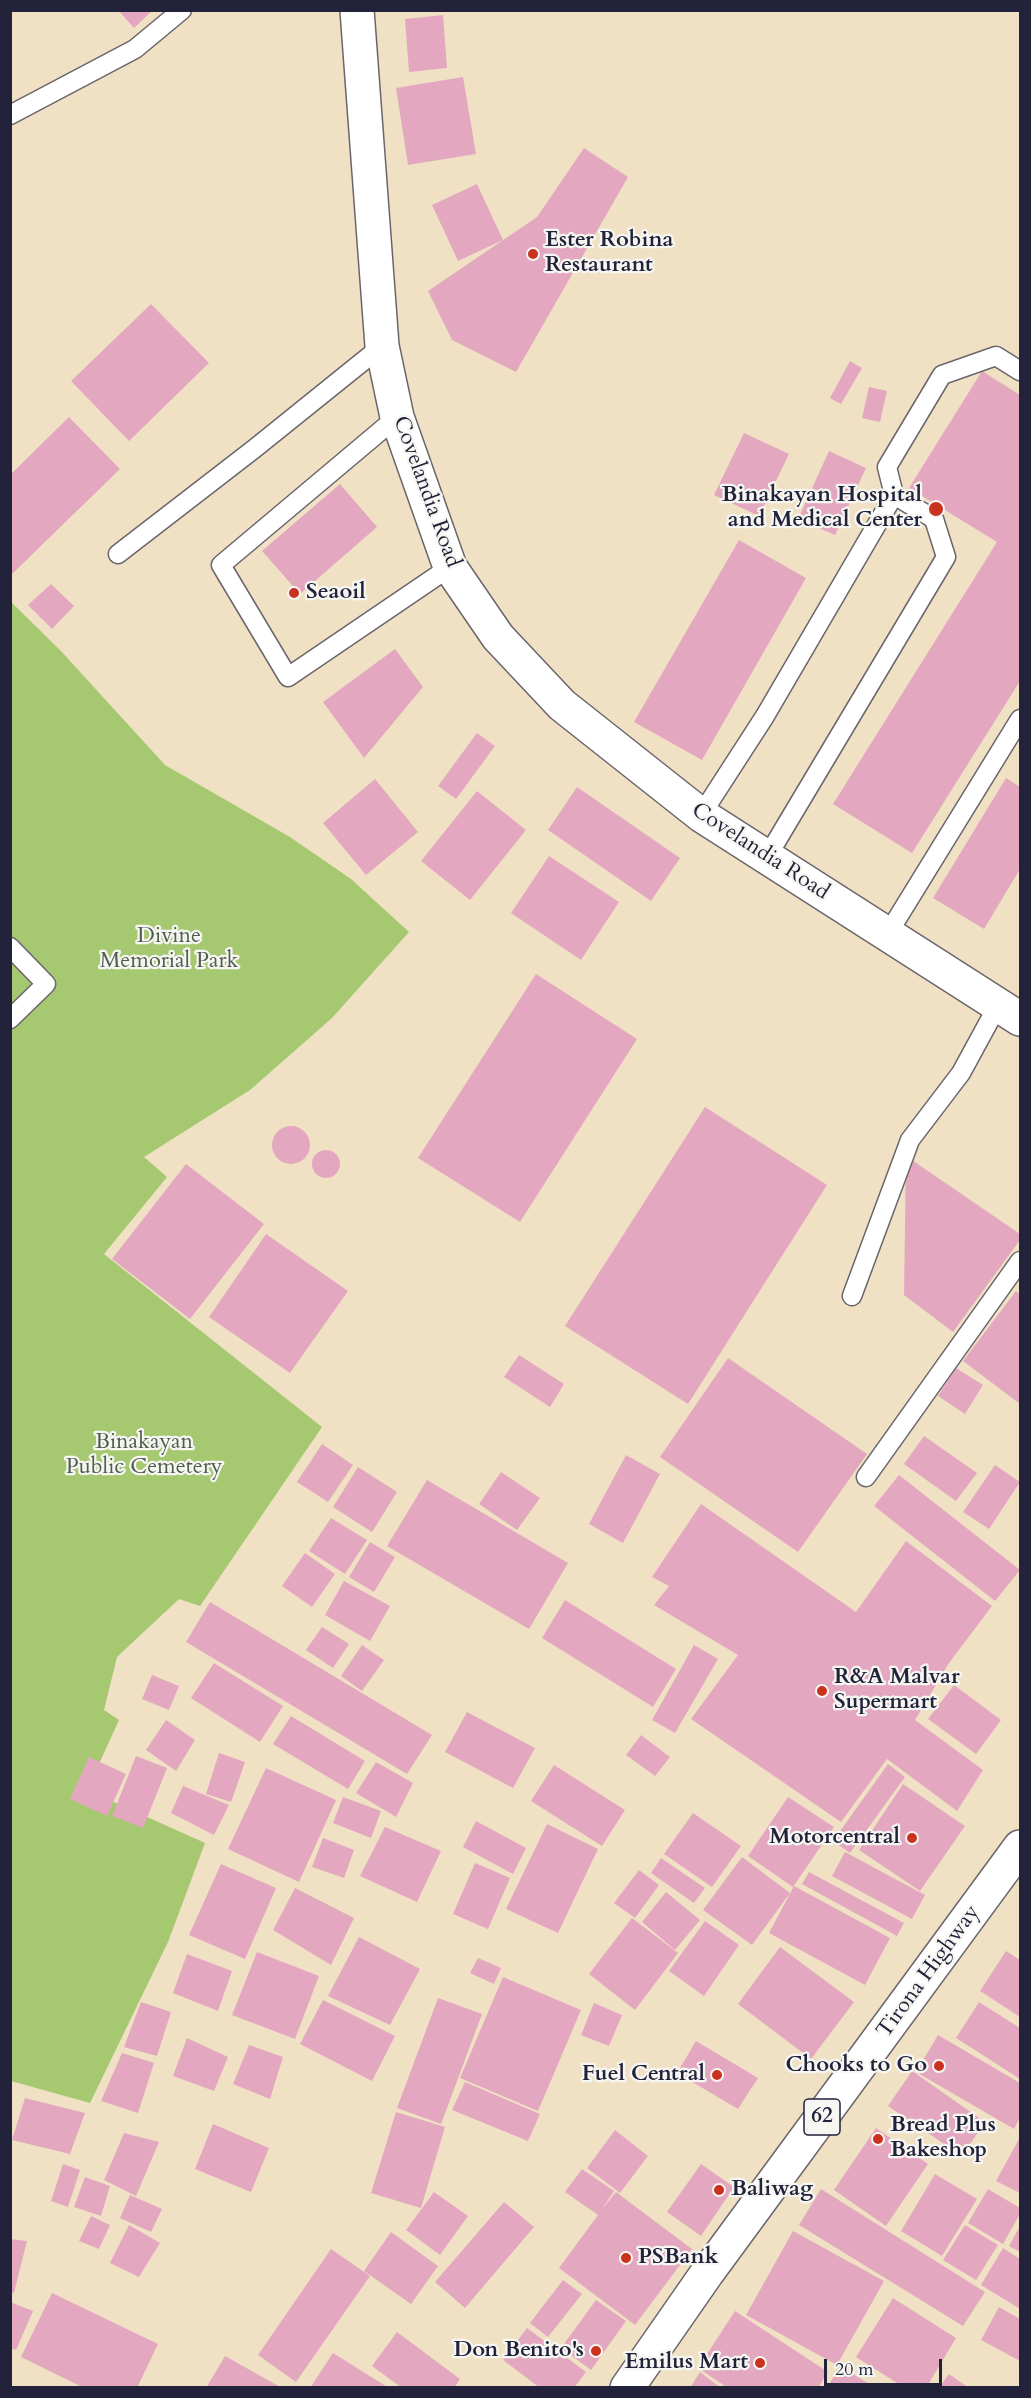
<!DOCTYPE html>
<html>
<head>
<meta charset="utf-8">
<style>
  body { margin:0 }
  #map { position:relative; width:1031px; height:2398px; overflow:hidden; background:#f0e1c4; font-family:Cardo,serif }
  canvas { display:block }
  .frame { position:absolute; inset:0; border:12px solid #22223b; pointer-events:none }
  .scale { position:absolute; left:824px; top:2359px; width:118px; height:27px; box-sizing:border-box; border:3px solid #22223b; border-top:0; padding-left:8px; font-size:18px; line-height:21px; white-space:nowrap; color:#22223b; -webkit-text-stroke:4px #f6f6f2; paint-order:stroke }
</style>
</head>
<body>
<div id="map">
<canvas width="1031" height="2398"></canvas>
<div class="frame"></div>
<div class="scale">20 m</div>
</div>
<script>
const ctx = document.querySelector('canvas').getContext('2d');
ctx.lineJoin = 'round';
function fillPath(path, color) { ctx.fillStyle = color; ctx.fill(path, 'evenodd'); }
function trace(path, color, width, dash) { ctx.strokeStyle = color; ctx.lineWidth = width; ctx.lineCap = dash ? 'butt' : 'round'; ctx.setLineDash(dash || []); ctx.stroke(path); }
function label(font, color, halo, rows, align = 'center') {
  ctx.font = font + ' Cardo,serif'; ctx.lineWidth = 4.5; ctx.setLineDash([]); ctx.textBaseline = 'middle'; ctx.strokeStyle = halo; ctx.fillStyle = color; for (const [text, x, y, turn = 0] of rows) {
    ctx.save(); ctx.translate(x, y); ctx.rotate((+turn || 0) * Math.PI / 180); ctx.textAlign = isNaN(turn) ? turn : align; if (halo) ctx.strokeText(text, 0, 0); ctx.fillText(text, 0, 0); ctx.restore();
  }
}
fillPath(new Path2D(`
  M10 601 60 650 165 765 290 837 351 879 409 932 332 1018 250 1090 144 1157 167 1177 104 1254 322 1427 200 1606 179 1599 117 1657 104 1710 119 1720 87 1790 205 1843 168 1942 90 2103 11 2081Z`), '#a5c871');
fillPath(new Path2D(`
  M118 10H153L134 28Z
  M443 15 447 68 409 72 405 19Z
  M463 77 476 154 408 165 396 88Z
  M584 148 628 177 516 372 452 340 428 291 537 217Z
  M477 184 503 240 458 261 432 205Z
  M151 304 209 363 129 441 71 381Z
  M850 361 862 368 841 404 830 398Z
  M982 371 1020 395V681L912 853 833 804 997 542 909 488Z
  M869 387 887 391 880 422 862 418Z
  M69 417 120 469 10 576V475Z
  M744 433 789 454 759 516 714 495Z
  M829 451 866 468 835 535 798 519Z
  M340 484 377 527 300 594 262 551Z
  M739 540 806 578 702 760 634 722Z
  M51 584 74 606 52 629 28 605Z
  M395 649 423 687 364 758 323 702Z
  M477 733 495 746 456 799 438 786Z
  M1006 778 1020 787V869L984 929 933 898Z
  M375 779 418 832 366 875 323 823Z
  M577 787 680 858 651 901 548 830Z
  M477 791 526 830 470 900 421 861Z
  M549 856 619 902 581 960 511 913Z
  M536 974 637 1039 520 1222 418 1158Z
  M705 1107 827 1185 688 1404 565 1326Z
  M272 1145a19 19 0 1 1 38 0a19 19 0 1 1-38 0Z
  M312 1164a14 14 0 1 1 28 0a14 14 0 1 1-28 0Z
  M906 1156 1020 1234V1240L953 1332 904 1295Z
  M186 1164 264 1224 190 1319 112 1259Z
  M266 1234 348 1291 290 1373 209 1317Z
  M1016 1291 1020 1295V1404L963 1361Z
  M519 1355 564 1384 550 1407 504 1377Z
  M728 1358 867 1454 798 1552 660 1457Z
  M956 1368 983 1385 965 1414 938 1396Z
  M924 1436 977 1473 956 1501 904 1464Z
  M322 1444 353 1465 328 1502 297 1482Z
  M626 1455 660 1474 623 1543 589 1524Z
  M995 1465 1020 1482 989 1529 963 1512Z
  M358 1467 397 1492 372 1532 333 1507Z
  M501 1472 540 1498 517 1530 479 1504Z
  M899 1475 1020 1570 995 1601 874 1506Z
  M427 1480 568 1563 529 1629 387 1546Z
  M701 1504 856 1612 906 1541 992 1606 949 1663 915 1720 983 1770 957 1811 887 1759 841 1822 691 1719 738 1655 654 1605 669 1586 652 1577Z
  M331 1518 367 1540 345 1574 309 1551Z
  M370 1542 395 1557 374 1592 349 1577Z
  M305 1553 335 1574 312 1607 282 1586Z
  M344 1581 390 1606 370 1641 325 1615Z
  M565 1600 676 1669 653 1707 542 1638Z
  M210 1602 432 1735 407 1774 186 1642Z
  M322 1627 349 1644 333 1668 306 1650Z
  M362 1645 384 1660 362 1691 341 1676Z
  M694 1645 718 1659 675 1733 652 1720Z
  M214 1663 283 1706 260 1742 191 1698Z
  M152 1675 179 1686 169 1710 142 1699Z
  M954 1685 1001 1720 976 1754 928 1719Z
  M467 1712 535 1748 513 1788 445 1752Z
  M291 1716 365 1761 348 1789 273 1744Z
  M166 1720 195 1740 176 1771 146 1750Z
  M641 1735 670 1757 655 1776 626 1755Z
  M219 1753 245 1762 231 1802 206 1794Z
  M136 1756 167 1768 143 1828 112 1816Z
  M89 1757 126 1774 107 1816 70 1799Z
  M376 1762 413 1783 396 1817 356 1793Z
  M888 1764 905 1777 850 1853 833 1841Z
  M554 1765 625 1810 602 1846 531 1801Z
  M266 1768 336 1800 299 1882 228 1849Z
  M903 1784 965 1826 920 1891 859 1850Z
  M183 1786 229 1805 214 1835 171 1813Z
  M343 1797 381 1811 371 1838 333 1823Z
  M788 1797 834 1827 793 1887 748 1856Z
  M693 1813 741 1846 712 1887 664 1854Z
  M476 1821 526 1848 513 1874 463 1847Z
  M547 1824 598 1849 558 1933 506 1909Z
  M385 1827 441 1851 417 1902 360 1876Z
  M323 1838 354 1850 344 1878 312 1867Z
  M845 1852 925 1895 912 1919 832 1876Z
  M742 1857 790 1893 752 1945 703 1910Z
  M661 1858 705 1888 694 1903 651 1873Z
  M475 1863 510 1878 488 1929 453 1914Z
  M221 1864 276 1888 245 1959 189 1935Z
  M639 1870 659 1885 635 1918 614 1903Z
  M809 1872 904 1923 897 1936 802 1884Z
  M794 1886 890 1938 865 1985 769 1933Z
  M295 1888 354 1918 331 1965 273 1930Z
  M666 1892 700 1920 675 1950 642 1922Z
  M632 1918 678 1953 635 2010 589 1974Z
  M705 1921 739 1945 704 1996 669 1971Z
  M359 1937 420 1969 390 2025 328 1996Z
  M780 1947 854 2002 811 2059 738 2004Z
  M1006 1951 1020 1960V2017L980 1991Z
  M257 1952 319 1976 295 2039 232 2015Z
  M187 1954 232 1971 218 2011 173 1993Z
  M478 1958 501 1968 494 1984 470 1973Z
  M503 1977 581 2010 538 2111 460 2078Z
  M438 1998 482 2014 441 2124 397 2108Z
  M323 2000 395 2036 372 2081 300 2044Z
  M141 2002 171 2012 157 2056 124 2047Z
  M979 2002 1020 2028V2079L956 2038Z
  M594 2003 622 2015 609 2046 581 2035Z
  M938 2035 1020 2083V2118L1014 2129 916 2072Z
  M187 2038 228 2057 214 2091 173 2076Z
  M696 2041 758 2078 738 2109 677 2073Z
  M249 2045 283 2057 270 2099 233 2084Z
  M122 2053 154 2063 138 2113 101 2101Z
  M912 2071 985 2122 962 2156 888 2106Z
  M465 2082 540 2114 528 2141 452 2110Z
  M25 2098 85 2113 70 2154 12 2140Z
  M396 2112 445 2127 421 2208 371 2193Z
  M213 2124 269 2148 251 2192 195 2169Z
  M876 2128 928 2164 886 2226 834 2190Z
  M615 2130 648 2156 620 2193 587 2168Z
  M124 2133 159 2142 136 2196 104 2180Z
  M1019 2139 1020 2140V2193L996 2181Z
  M63 2164 80 2170 68 2207 51 2201Z
  M701 2164 734 2187 701 2236 667 2212Z
  M582 2169 614 2191 602 2209 616 2192 692 2249 635 2325 559 2268 598 2215 565 2192Z
  M935 2174 977 2199 942 2256 901 2231Z
  M85 2177 110 2186 101 2216 74 2207Z
  M821 2189 985 2292 963 2326 799 2225Z
  M988 2189 1020 2208V2214L1003 2244 968 2223Z
  M434 2192 468 2216 440 2255 406 2230Z
  M130 2195 162 2209 151 2232 120 2218Z
  M504 2202 534 2227 465 2308 435 2282Z
  M91 2216 110 2225 99 2249 79 2241Z
  M129 2225 160 2243 139 2277 110 2263Z
  M965 2225 998 2245 976 2280 943 2260Z
  M1020 2226V2252L1009 2246Z
  M793 2231 884 2281 837 2365 746 2315Z
  M391 2232 438 2266 411 2304 364 2271Z
  M10 2239 27 2241 14 2293 10 2292Z
  M1003 2248 1020 2259V2309L981 2285Z
  M331 2249 370 2276 296 2382 258 2355Z
  M563 2280 582 2294 548 2337 530 2323Z
  M52 2293 158 2344 137 2388H84L21 2357Z
  M893 2298 956 2338 926 2388H905L856 2357Z
  M596 2300 626 2321 591 2370 561 2348Z
  M10 2302 33 2311 16 2350 10 2348Z
  M999 2307 1020 2319V2361L981 2340Z
  M735 2311 828 2372 818 2388H728L698 2368Z
  M527 2328 586 2372 574 2388H540L503 2360Z
  M397 2332 460 2379 454 2388H402L372 2366Z
  M333 2353 389 2388H310Z
  M225 2356 282 2388H206Z
  M840 2366 876 2388H827Z
  M700 2372 721 2388H690Z
  M949 2374 969 2388H939Z`), '#e3a8c0');
const service = new Path2D(`
  M10 115 135 49 182 10
  M397 417 221 565 288 677 450 567
  M118 554 254 449 382 346
  M701 815 765 716 894 495 887 467 942 375 996 356 1020 371
  M767 857 946 557 934 519 894 495
  M887 935 1020 719
  M10 947 46 984 10 1019
  M852 1296 910 1140 961 1073 998 1005
  M866 1477 1020 1261`);
const secondary = new Path2D(`
  M357 10 382 346 397 417 450 567 498 637 562 705 701 815 1020 1019`);
const primary = new Path2D(`
  M627 2388 707 2273 1020 1847`);
trace(service, '#6a656b', 21);
trace(secondary, '#6a656b', 36);
trace(primary, '#6a656b', 36);
trace(service, '#fff', 18);
trace(secondary, '#fff', 33);
trace(primary, '#fff', 33);
for (const [x, y, r, color] of [
  [533,254,6,"#c8321e"],
  [936,509,8,"#c8321e"],
  [294,593,6,"#c8321e"],
  [822,1691,6,"#c8321e"],
  [912,1838,6,"#c8321e"],
  [939,2066,6,"#c8321e"],
  [717,2075,6,"#c8321e"],
  [878,2139,6,"#c8321e"],
  [719,2190,6,"#c8321e"],
  [626,2258,6,"#c8321e"],
  [596,2351,6,"#c8321e"],
  [760,2363,6,"#c8321e"]
]) { const dot = new Path2D(); dot.arc(x, y, r, 0, 2 * Math.PI); ctx.fillStyle = color; ctx.fill(dot); trace(dot, '#f6f6f2', 2); }
for (const [x, y, w] of [
  [822,2117,36]
]) { const box = new Path2D(); box.roundRect(x - w / 2, y - 18, w, 36, 4.5); ctx.fillStyle = '#f6f6f2'; ctx.fill(box); trace(box, '#22223b', 1.5); }
label('bold 21px', '#22223b', null, [
  ["62",822,2117]
]);
label('bold 22px', '#22223b', '#f6f6f2', [
  ["Ester Robina",545,241],
  ["Restaurant",545,266],
  ["Binakayan Hospital",922,496,"right"],
  ["and Medical Center",922,521,"right"],
  ["Seaoil",306,593],
  ["R&A Malvar",834,1678],
  ["Supermart",834,1703],
  ["Motorcentral",900,1838,"right"],
  ["Chooks to Go",927,2066,"right"],
  ["Fuel Central",705,2075,"right"],
  ["Bread Plus",890,2126],
  ["Bakeshop",890,2151],
  ["Baliwag",731,2190],
  ["PSBank",638,2258],
  ["Don Benito's",584,2351,"right"],
  ["Emilus Mart",748,2363,"right"]
], 'left');
label('22px', '#22223b', '#f6f6f2', [
  ["Covelandia Road",426,492,70],
  ["Covelandia Road",760,852,33],
  ["Tirona Highway",929,1972,-54]
]);
label('22px', '#505c4e', '#f6f6f2', [
  ["Divine",169,937],
  ["Memorial Park",169,962],
  ["Binakayan",144,1443],
  ["Public Cemetery",144,1468]
]);
</script>
</body>
</html>
